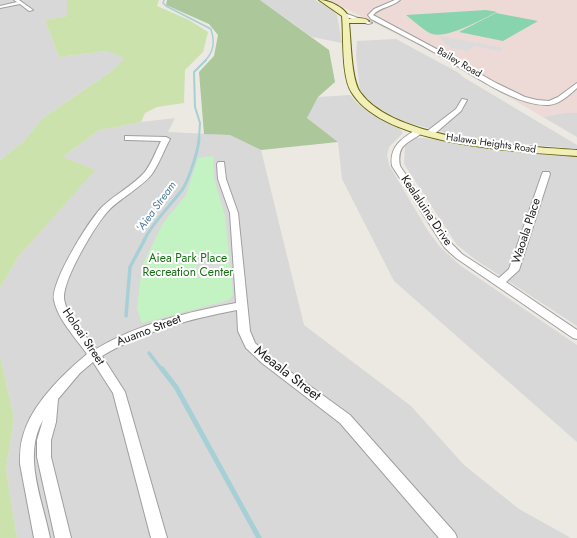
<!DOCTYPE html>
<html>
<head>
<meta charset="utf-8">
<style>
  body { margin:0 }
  canvas { display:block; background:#ece8e2 }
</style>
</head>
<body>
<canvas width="577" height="538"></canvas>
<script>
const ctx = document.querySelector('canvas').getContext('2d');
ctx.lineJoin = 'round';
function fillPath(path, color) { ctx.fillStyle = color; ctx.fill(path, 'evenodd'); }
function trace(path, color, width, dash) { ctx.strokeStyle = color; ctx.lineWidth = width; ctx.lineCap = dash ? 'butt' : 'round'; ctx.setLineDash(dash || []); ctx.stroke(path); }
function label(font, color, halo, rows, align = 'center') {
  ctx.font = font + ' Jost,sans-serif'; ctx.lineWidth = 4; ctx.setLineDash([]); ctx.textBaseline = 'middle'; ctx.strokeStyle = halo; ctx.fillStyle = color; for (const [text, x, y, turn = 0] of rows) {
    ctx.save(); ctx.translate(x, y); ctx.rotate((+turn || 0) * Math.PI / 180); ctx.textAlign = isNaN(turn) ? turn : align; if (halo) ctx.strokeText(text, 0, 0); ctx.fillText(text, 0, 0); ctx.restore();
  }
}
fillPath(new Path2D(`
  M0 0H67V16L45 20 59 57 106 51 126 58 112 71 43 118 22 143 0 160Z
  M260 0H315L331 9 337 15 342 43 312 37Z
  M396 39 459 73 463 77 577 145V149L466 138 405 122 378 108 365 97 360 91 356 55 357 41Z
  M350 95 357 103 372 115 399 128 403 133 389 147 387 155 389 165 428 231 440 247 461 266 577 345V442L394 281 342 179 338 142 307 118 318 97Z
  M563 113H577V137L543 117Z
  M175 118 168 132 230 135 261 150 304 325 411 406 464 465 519 509 571 538H17L6 470 14 417 0 356V288L18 257 94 170 63 157 99 130 141 122Z
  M416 138H425L495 150 577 157V326L476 260 457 245 404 164 405 146Z`), '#d9d8d8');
fillPath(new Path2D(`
  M329 0H577V113H563L543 117 424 48Z`), '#eddad6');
fillPath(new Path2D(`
  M67 0H159L157 6 189 20 208 32 203 52 185 70 184 103 157 107 145 113 141 122 99 130 63 157 95 170 18 257 0 288V160L22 143 43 118 112 71 125 58 106 51 59 57 45 20 67 16Z
  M0 356 14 417 6 470 17 538H0Z`), '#cce2ac');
fillPath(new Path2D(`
  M167 0H260L329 50 335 82 318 97 307 118 338 142 261 150 230 135 204 134 199 72 214 56 218 35 209 24 166 5Z`), '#acc79a');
fillPath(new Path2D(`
  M213 156 214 178 225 216 233 294 230 299 222 302 142 323 137 309 142 266 163 223 186 195 198 158Z`), '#c3f3c2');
fillPath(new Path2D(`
  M486 10 497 12C482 19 448 39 432 34 424 31 413 20 406 15Z
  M496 13 538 21 503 41 459 32Z`), '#87d4ae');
fillPath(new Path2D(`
  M439 37H446L503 48 499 51 475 46 467 51 451 48Z
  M219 255 222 276 198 278 196 258Z`), '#dbdbdb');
trace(new Path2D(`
  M164 0 163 3 166 6 211 29C215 42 214 51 205 61`), '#a6d0d6', 1.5);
trace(new Path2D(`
  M199 139 200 123 195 107 194 72 206 60`), '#a6d0d6', 2);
trace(new Path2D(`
  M144 240C154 221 169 207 182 190 188 182 199 149 199 138`), '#a6d0d6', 3);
trace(new Path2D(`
  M126 316 130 267 145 239
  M149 353 162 370`), '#a6d0d6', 3.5);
trace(new Path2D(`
  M162 369 176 387 259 538`), '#a6d0d6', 5);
const street = new Path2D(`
  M14 0H19L33 10 29 11 20 4 0 8V6L17 2Z
  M395 0H400C392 7 380 7 373 15L442 52 496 83 525 97 537 100 549 101 558 97 577 83V88C569 95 560 104 549 105 515 107 468 71 439 55 417 42 394 31 371 19L368 15 374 9Z
  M343 14H347L372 23 368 24 343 16Z
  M462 99 467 100 461 111 432 136H426V132L456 109Z
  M417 129H420L424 131C410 144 396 142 400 166L452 244 462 254 499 278 509 269 542 174 543 172H549L550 174 519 270 506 282 577 330V339L573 338 456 258 445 248 392 166C389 147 402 138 417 129Z
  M125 136 166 137 170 139C164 150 159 164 152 174 144 185 120 199 110 209 96 223 63 279 64 298 65 314 86 336 96 349 138 324 188 312 236 303L230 213 218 179 217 164 218 162H224L226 179 238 213 250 331 255 343 270 357 350 415 455 533 457 538H439L340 423 262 363 246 348 238 331 237 310C190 319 143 331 102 356L125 392 167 538H151L113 393 93 362 80 373 58 399 56 422 51 440V457L71 538H55L37 457V440L43 420C22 456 43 501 50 538H34L20 464C20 454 20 445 23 436 31 405 63 374 87 354 76 338 58 320 54 300 51 281 89 220 103 206 116 194 132 186 144 173 151 165 156 151 161 141L128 140H125Z`);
const secondary = new Path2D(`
  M319 0C329 0 347 8 349 19 355 18 364 17 369 21L366 23H349C351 40 351 79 360 92 395 141 521 146 577 150V156C520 152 385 146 352 93 341 77 344 36 342 16Z`);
trace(street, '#9f9f9f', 2);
trace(secondary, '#65660f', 2);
fillPath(street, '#fff');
fillPath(secondary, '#f2efb9');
label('10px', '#1b1b1b', '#fff', [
  ["Bailey Road",459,63,30],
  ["Halawa Heights Road",491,144,8]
]);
label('italic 11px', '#4f7b9a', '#fff', [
  ["ʻAiea Stream",157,207,-54]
]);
label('12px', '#1b1b1b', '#fff', [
  ["Kealaluina Drive",426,211,56],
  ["Waoala Place",527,231,-72],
  ["Auamo Street",149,331,-21],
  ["Holoai Street",83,337,56]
]);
label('12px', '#176e15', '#fff', [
  ["Aiea Park Place",188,259],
  ["Recreation Center",188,273]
]);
label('14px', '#1b1b1b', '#fff', [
  ["Meaala Street",287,374,38]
]);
</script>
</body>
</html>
